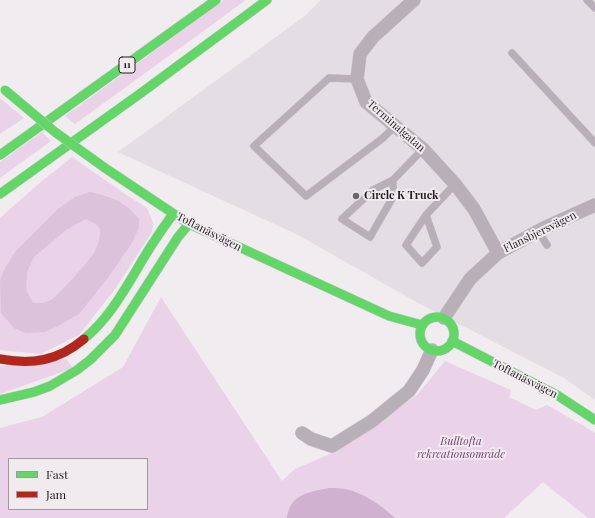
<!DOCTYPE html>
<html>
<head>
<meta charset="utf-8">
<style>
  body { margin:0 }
  #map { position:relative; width:595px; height:518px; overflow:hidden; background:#f0ecef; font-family:"Playfair Display",serif }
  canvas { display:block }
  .legend { position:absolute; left:8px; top:458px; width:140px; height:52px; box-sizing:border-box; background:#f1ebf0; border:1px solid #9e999d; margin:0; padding:5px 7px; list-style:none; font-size:12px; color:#211f21 }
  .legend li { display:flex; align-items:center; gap:8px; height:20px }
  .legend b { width:20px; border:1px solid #9e999d }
</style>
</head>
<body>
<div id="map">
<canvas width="595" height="518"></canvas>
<ul class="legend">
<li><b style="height:5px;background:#63d668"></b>Fast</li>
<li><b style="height:5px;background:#b3261e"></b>Jam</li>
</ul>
</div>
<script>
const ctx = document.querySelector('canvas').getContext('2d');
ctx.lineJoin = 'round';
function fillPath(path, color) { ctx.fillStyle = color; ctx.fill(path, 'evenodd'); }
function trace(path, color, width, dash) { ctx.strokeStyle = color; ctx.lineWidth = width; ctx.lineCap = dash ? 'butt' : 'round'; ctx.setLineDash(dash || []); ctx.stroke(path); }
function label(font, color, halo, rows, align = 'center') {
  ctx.font = font + ' "Playfair Display",serif'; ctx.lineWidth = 4; ctx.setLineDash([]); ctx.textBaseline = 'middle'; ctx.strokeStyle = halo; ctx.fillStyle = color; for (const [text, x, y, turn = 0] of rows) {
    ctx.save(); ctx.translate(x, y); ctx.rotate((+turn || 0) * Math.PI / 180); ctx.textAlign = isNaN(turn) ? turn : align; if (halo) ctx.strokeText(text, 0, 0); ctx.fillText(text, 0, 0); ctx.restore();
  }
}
fillPath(new Path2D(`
  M321 0H595V400L564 378 420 304 298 235 118 152 306 15Z`), '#e5dde4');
fillPath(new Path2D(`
  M224 0H246L75 124 65 116Z
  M0 98 24 118 0 134Z
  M42 132 51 141 0 178V162Z
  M72 157 128 196 147 208 153 223 152 232 115 289 79 335 40 354 0 350V218L36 186Z
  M161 297 282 481 295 469 330 454 417 395 445 361 511 390 509 397 536 410 547 405 584 426 595 433V518H588L543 482 504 518H0V428L42 417 123 367ZM9 459H147V509H9Z
  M66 359 73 368 0 394V366Z`), '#ead2e8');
fillPath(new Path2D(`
  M90 192C113 198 123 200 139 219V227L132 243 107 279 79 314 60 325 45 332 26 333 14 328 1 313 0 282 3 272 15 252 58 209 75 197ZM86 219 96 224 100 229C100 237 99 243 95 251 91 259 59 295 51 300 46 303 40 303 33 303L26 290 27 272 34 257 66 230Z`), '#dcc2da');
fillPath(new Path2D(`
  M329 488C334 488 340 488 345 489 364 493 381 505 395 518H287C290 494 309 492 329 488Z`), '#d0b2d0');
const lane = new Path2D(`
  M587 0 595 8
  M512 53 595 143
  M357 79 329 78 254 146 306 196 383 138 395 126
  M393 180V197L370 237 342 219 373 190 393 180 423 149
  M426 215 437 247 422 263 406 245 426 215 455 184
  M538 231 547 245`);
const street = new Path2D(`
  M414 0 373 37 360 54 357 79 366 102 423 149 455 184 474 209 498 253
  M444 318 470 279 498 253 544 228 595 205
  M302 433 311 439 332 446 372 421 409 391 423 370 432 350`);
const fast = new Path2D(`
  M0 155 216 0
  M105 168 189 224 389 316 422 325
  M0 194 141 93 267 0
  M420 334a17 17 0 1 1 34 0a17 17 0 1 1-34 0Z
  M84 339C107 320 121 296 136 271 147 251 160 232 173 214
  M452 341 557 395 595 420
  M0 400 34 392 50 386 77 370 90 360 115 335 178 237 189 224`);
const jam = new Path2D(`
  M0 359C32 365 58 361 84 339`);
trace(lane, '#cac8ca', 8);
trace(street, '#cac8ca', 14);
trace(fast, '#cac8ca', 10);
trace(jam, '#cac8ca', 10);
trace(lane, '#b9afb8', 7);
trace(street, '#b9afb8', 13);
trace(fast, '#63d668', 9);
trace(jam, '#b3261e', 9);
const fastBridge = new Path2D(`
  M5 90 55 132 105 168`);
trace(fastBridge, '#cac8ca', 10, []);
trace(fastBridge, '#63d668', 9);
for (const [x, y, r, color] of [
  [356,196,4,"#696769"]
]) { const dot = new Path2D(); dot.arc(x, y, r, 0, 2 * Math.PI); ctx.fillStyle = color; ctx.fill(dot); trace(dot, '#f1ebf0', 1.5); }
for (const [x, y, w] of [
  [127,65,16]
]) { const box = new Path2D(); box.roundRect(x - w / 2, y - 8, w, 16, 3); ctx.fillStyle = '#f1ebf0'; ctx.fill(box); trace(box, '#211f21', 1); }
label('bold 10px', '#211f21', null, [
  ["11",127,65]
]);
label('11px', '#211f21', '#f1ebf0', [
  ["Terminalgatan",396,126,41],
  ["Toftanäsvägen",209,232,27],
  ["Flansbjersvägen",540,232,-26],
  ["Toftanäsvägen",525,379,27]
]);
label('bold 11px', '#211f21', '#f1ebf0', [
  ["Circle K Truck",364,196]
], 'left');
label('italic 11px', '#753f74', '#f1ebf0', [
  ["Bulltofta",461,442],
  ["rekreationsområde",461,455]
]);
</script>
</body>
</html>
